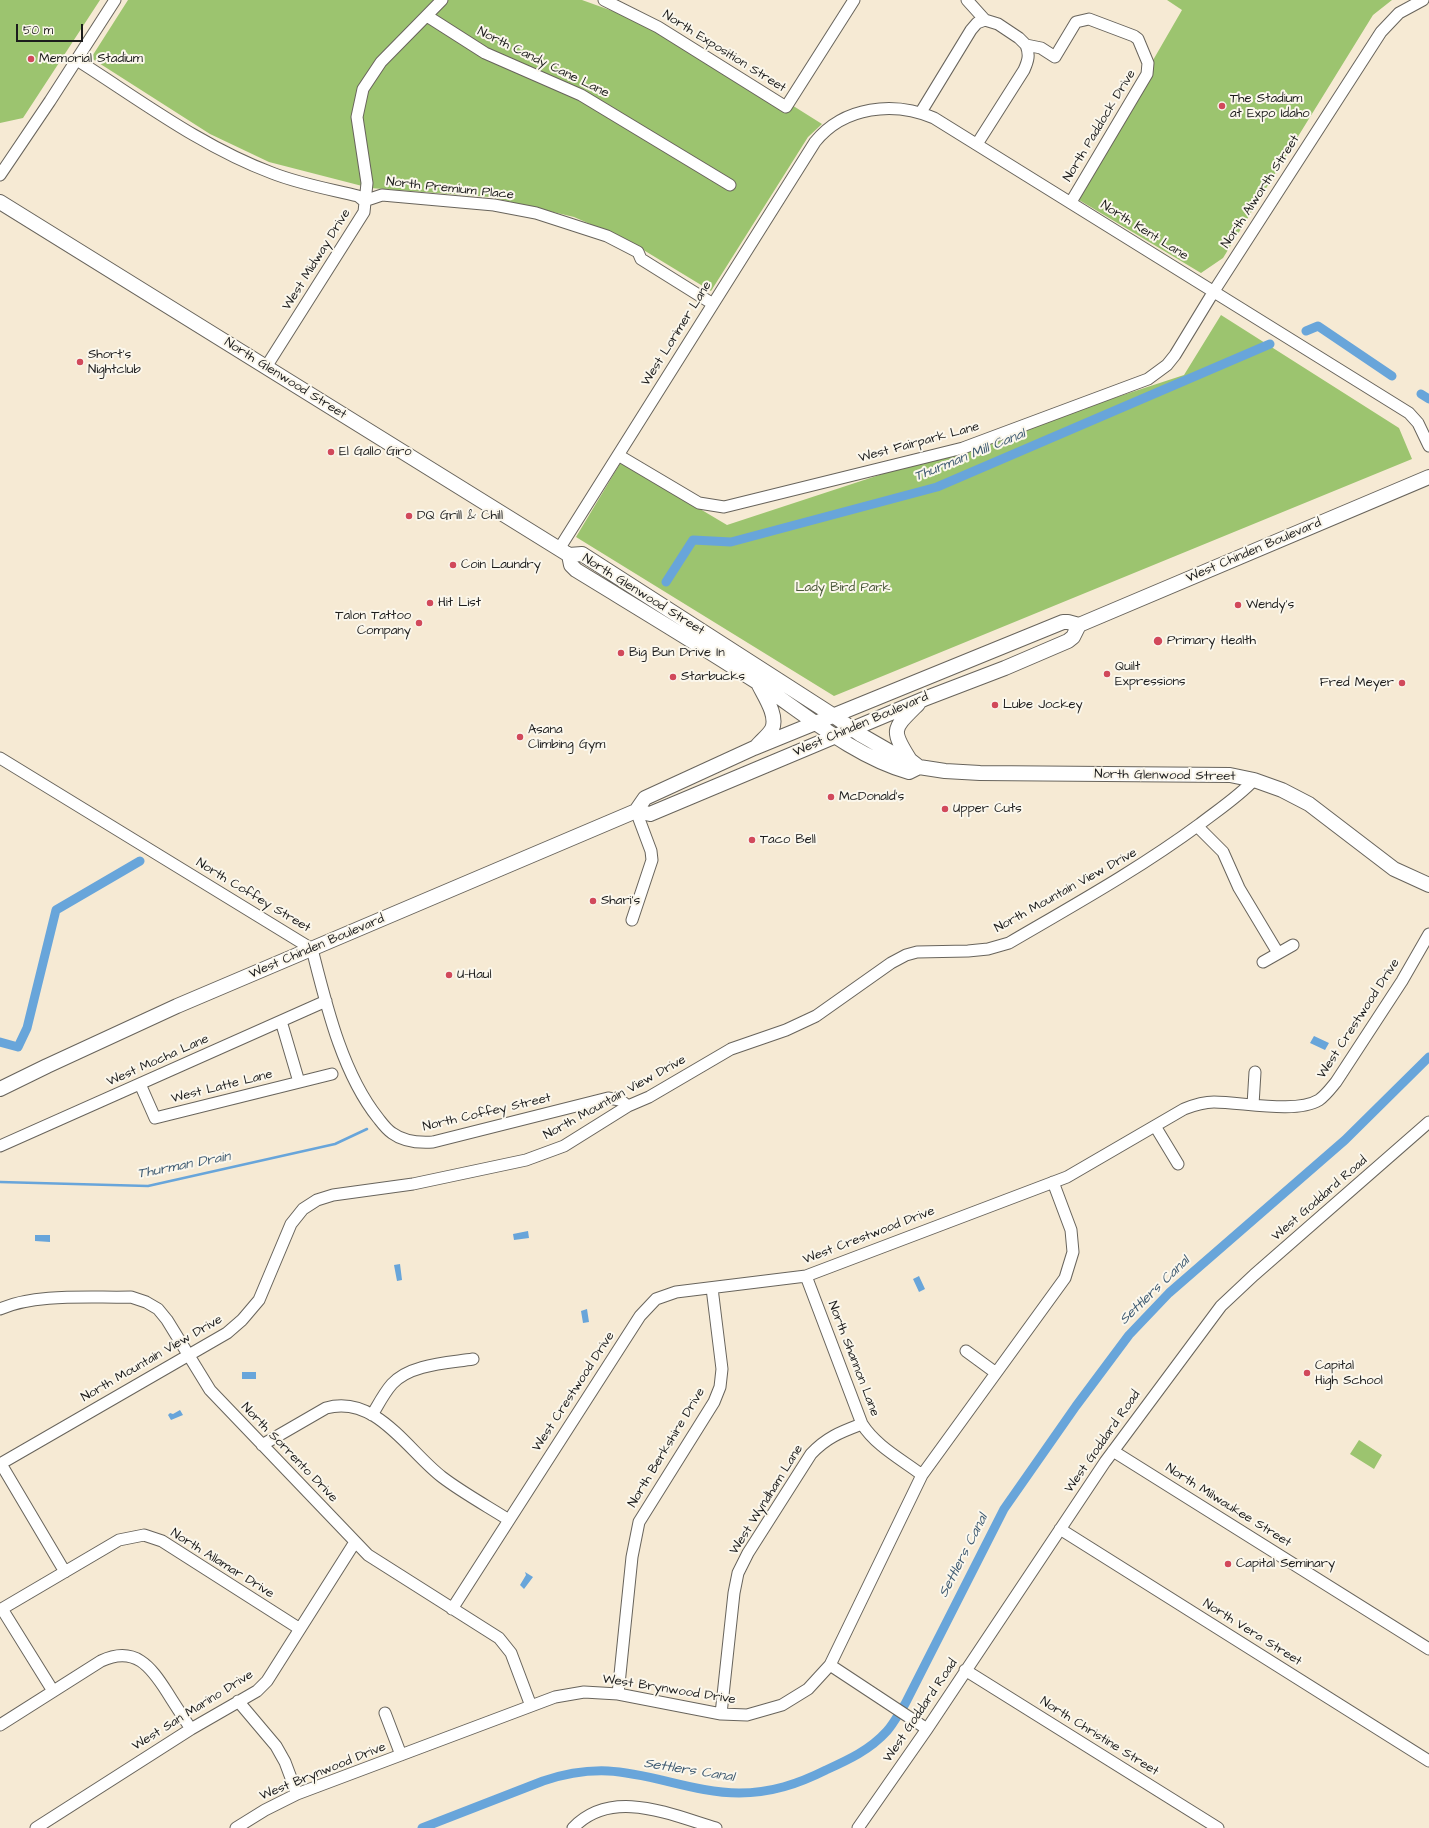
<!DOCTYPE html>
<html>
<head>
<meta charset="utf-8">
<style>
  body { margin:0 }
  #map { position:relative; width:1429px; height:1828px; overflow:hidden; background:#f6ead4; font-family:"Architects Daughter",sans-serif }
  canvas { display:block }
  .scale { position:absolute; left:16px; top:24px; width:67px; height:18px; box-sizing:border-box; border:2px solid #1c1c1c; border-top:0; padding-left:5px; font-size:12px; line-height:14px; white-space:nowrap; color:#1c1c1c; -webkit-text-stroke:3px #fbf7ec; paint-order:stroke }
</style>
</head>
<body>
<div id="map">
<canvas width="1429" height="1828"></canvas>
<div class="scale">50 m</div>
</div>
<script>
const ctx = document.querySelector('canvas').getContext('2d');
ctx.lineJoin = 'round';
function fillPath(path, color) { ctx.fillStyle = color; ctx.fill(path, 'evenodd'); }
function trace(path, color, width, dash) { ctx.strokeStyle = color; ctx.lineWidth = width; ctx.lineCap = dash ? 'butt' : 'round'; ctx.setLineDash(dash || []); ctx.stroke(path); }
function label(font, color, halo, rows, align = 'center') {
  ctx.font = font + ' "Architects Daughter",sans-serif'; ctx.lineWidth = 4; ctx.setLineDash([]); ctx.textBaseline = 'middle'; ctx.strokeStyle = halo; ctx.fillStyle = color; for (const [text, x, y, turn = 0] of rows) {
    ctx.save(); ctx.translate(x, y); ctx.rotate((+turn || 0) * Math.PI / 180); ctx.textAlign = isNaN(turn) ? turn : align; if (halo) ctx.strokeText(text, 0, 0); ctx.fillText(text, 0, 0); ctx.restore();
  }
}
fillPath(new Path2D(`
  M0 0H100L23 118 0 123Z
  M128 0H582L682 36 822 124 808 137 711 291 627 240 574 217 490 197 370 188 269 162 210 134 91 58Z
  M1167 0H1392L1373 15 1223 258 1201 273 1074 197 1182 10Z
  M1221 315 1399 428 1412 459 834 696 576 537 621 462 727 525 1184 375Z
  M1359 1440 1382 1455 1374 1469 1350 1454Z`), '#9cc46f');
fillPath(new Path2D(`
  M1314 1036 1329 1043 1325 1050 1310 1043Z
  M528 1231 529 1238 514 1240 513 1234Z
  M35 1235H50V1242L35 1241Z
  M400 1264 402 1280 397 1281 394 1265Z
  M919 1276 925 1289 919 1292 913 1279Z
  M587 1309 589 1322 583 1323 581 1311Z
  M242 1372H256V1379H242Z
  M180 1410 183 1415 171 1420 168 1415 170 1413 173 1414Z
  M525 1572 533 1577 524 1589 520 1585 526 1575Z`), '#68a5da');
trace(new Path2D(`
  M0 1182 148 1186 335 1144 367 1129`), '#68a5da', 2.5);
trace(new Path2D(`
  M1306 331 1318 326 1392 376
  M1421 394 1429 399
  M666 582 693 540 731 542 937 487 1270 344
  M0 1042 18 1047 27 1028 56 910 140 861
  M422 1828 543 1781C564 1774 585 1770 608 1771 651 1773 695 1793 739 1793 771 1793 798 1784 826 1770 848 1760 870 1750 887 1731 894 1723 899 1713 905 1704L1004 1509 1076 1406 1129 1335 1169 1293 1345 1140 1429 1057`), '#68a5da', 9);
const minor = new Path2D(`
  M604 0 658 27 786 107 854 0
  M967 0 985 20 998 24 1019 38 1026 45 1041 48 1055 57 1076 22 1089 19 1134 36 1138 39 1148 63 1147 74 1071 202
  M427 16 485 53 581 95 730 185
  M77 60C140 100 202 147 272 173 300 184 329 189 358 196L364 201 382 195 494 205 536 213 607 236 638 252 641 259 713 304
  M921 112 971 30 977 23 985 20
  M977 144 1024 70C1028 61 1030 55 1026 45
  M0 175 50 101 115 0
  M266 367 364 212 367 183 357 117 363 89 381 62 442 0
  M618 455 699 503 724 507 963 448 1148 379 1167 365 1175 355 1214 291 1381 32 1399 13 1423 0
  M559 549 815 142C844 106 894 101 934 118L1409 413 1418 423 1429 446
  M0 758 312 949C326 1004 342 1073 378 1118 382 1123 386 1129 392 1133 404 1142 418 1143 433 1142L608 1098 620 1100 628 1106
  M1197 826 1223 852 1239 888 1278 953
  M632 920 652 860 651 851 636 811
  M1263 962 1293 945
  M281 1021 299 1082
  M140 1084 155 1118 332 1074
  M1253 1105 1255 1072
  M1155 1126 1178 1164
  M0 1146 326 1001
  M806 1276 862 1424C876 1446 901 1459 922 1475
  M0 1309C36 1293 91 1298 131 1297L146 1302 158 1309 167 1320 210 1390 368 1555 499 1638 511 1653 531 1706
  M966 1351 996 1373
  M372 1415C378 1405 384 1393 392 1384 410 1364 448 1363 473 1359
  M262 1445 326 1408C376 1394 408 1451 442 1477 463 1493 487 1506 509 1520
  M1113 1451 1429 1649
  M0 1464 227 1333 242 1320 259 1300 291 1224 303 1209 317 1200 333 1195 413 1184 526 1160 564 1146 628 1106 649 1097 731 1049 786 1030 816 1016 891 963 906 955 917 952 968 951 988 949 1009 943C1074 905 1139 869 1200 824 1218 810 1238 797 1254 780
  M1 1464 65 1572
  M1060 1529 1429 1761
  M2 1609 53 1691
  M452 1609 640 1316 656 1299 676 1292 806 1276 1067 1177 1184 1109C1194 1105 1203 1102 1214 1102 1242 1102 1296 1114 1319 1100 1326 1095 1331 1088 1336 1082L1402 981 1429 934
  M0 1610 119 1540 144 1535 162 1541 300 1629
  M830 1665 927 1729
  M965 1670 1218 1828
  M618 1694 632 1557 639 1522 714 1402 720 1387 722 1369 712 1288
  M238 1701 276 1746 285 1762 297 1794
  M385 1713 401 1755
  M721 1714 734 1593 738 1573 748 1553 811 1454C827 1437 841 1432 862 1424
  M0 1725 101 1661C135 1645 151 1667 167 1692 175 1705 183 1717 191 1729
  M36 1828 191 1729 257 1691 267 1681 355 1542
  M236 1828 265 1810 297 1794 555 1697 584 1692 618 1694 721 1714 747 1715 782 1705 808 1689 830 1665 922 1475 1065 1278 1073 1252 1071 1230 1053 1182
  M573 1828C612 1787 671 1815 716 1828
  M858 1828 927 1729 1105 1462 1221 1306 1254 1275 1429 1122`);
const major = new Path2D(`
  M0 202 569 555 582 554 834 716 861 735 894 754 910 760 919 767 945 771 980 773 1230 775 1254 780 1282 790 1309 804 1394 869 1429 885
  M569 555 571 565 576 570C638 608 700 645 760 684 806 715 855 757 909 772L919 767
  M757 746C761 741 769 735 772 729 778 716 765 697 759 685
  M910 760C890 729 893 729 918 704
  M636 811 650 814 924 699 1005 668 1068 641 1073 637 1079 625
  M0 1089 47 1066 177 1006 636 811 645 798 754 748 1063 622H1068L1079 625 1429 477`);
trace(minor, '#68645c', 13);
trace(major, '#68645c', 16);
trace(minor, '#fff', 11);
trace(major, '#fff', 14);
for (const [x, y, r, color] of [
  [31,59,4,"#d1495b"],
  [1222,106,4,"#d1495b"],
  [80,362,4,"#d1495b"],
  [331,452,4,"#d1495b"],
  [409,516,4,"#d1495b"],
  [453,565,4,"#d1495b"],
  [430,603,4,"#d1495b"],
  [1238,605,4,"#d1495b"],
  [419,623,4,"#d1495b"],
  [1158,641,5,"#d1495b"],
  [621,653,4,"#d1495b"],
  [1107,674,4,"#d1495b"],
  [673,677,4,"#d1495b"],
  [1402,683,4,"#d1495b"],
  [995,705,4,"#d1495b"],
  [520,737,4,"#d1495b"],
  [831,797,4,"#d1495b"],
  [945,809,4,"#d1495b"],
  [752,840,4,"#d1495b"],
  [593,901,4,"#d1495b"],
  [449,975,4,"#d1495b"],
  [1307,1373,4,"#d1495b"],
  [1228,1564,4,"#d1495b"]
]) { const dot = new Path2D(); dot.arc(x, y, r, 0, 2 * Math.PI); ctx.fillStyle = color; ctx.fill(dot); trace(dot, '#fbf7ec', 1.5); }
label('13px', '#1c1c1c', '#fbf7ec', [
  ["North Exposition Street",724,52,32],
  ["North Candy Cane Lane",543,63,26],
  ["North Paddock Drive",1100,126,-59],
  ["North Premium Place",450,189,6],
  ["North Alworth Street",1261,192,-57],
  ["North Kent Lane",1144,231,32],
  ["West Midway Drive",317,260,-58],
  ["West Lorimer Lane",677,334,-58],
  ["North Glenwood Street",285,379,32],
  ["West Fairpark Lane",919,443,-15],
  ["West Chinden Boulevard",1254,551,-23],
  ["North Glenwood Street",643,595,32],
  ["West Chinden Boulevard",861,725,-23],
  ["North Glenwood Street",1165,776,1],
  ["North Mountain View Drive",1066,891,-29],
  ["North Coffey Street",253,896,31],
  ["West Chinden Boulevard",317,947,-23],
  ["West Crestwood Drive",1359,1019,-57],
  ["West Mocha Lane",158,1061,-24],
  ["West Latte Lane",222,1087,-14],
  ["North Mountain View Drive",615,1098,-29],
  ["North Coffey Street",487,1113,-13],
  ["West Goddard Road",1320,1199,-41],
  ["West Crestwood Drive",869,1236,-21],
  ["North Mountain View Drive",152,1359,-30],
  ["North Shannon Lane",853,1359,69],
  ["West Crestwood Drive",574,1392,-57],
  ["West Goddard Road",1103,1442,-55],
  ["North Berkshire Drive",667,1448,-59],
  ["North Sorrento Drive",289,1453,46],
  ["West Wyndham Lane",767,1500,-58],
  ["North Milwaukee Street",1228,1506,32],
  ["North Allamar Drive",222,1564,32],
  ["North Vera Street",1252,1633,32],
  ["West Brynwood Drive",669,1690,9],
  ["West San Marino Drive",193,1711,-32],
  ["West Goddard Road",921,1711,-56],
  ["North Christine Street",1099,1737,32],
  ["West Brynwood Drive",323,1772,-22]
]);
label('13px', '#1c1c1c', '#fbf7ec', [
  ["Memorial Stadium",39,59],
  ["The Stadium",1230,99],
  ["at Expo Idaho",1230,114],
  ["Short's",88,355],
  ["Nightclub",88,370],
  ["El Gallo Giro",339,452],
  ["DQ Grill & Chill",417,516],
  ["Coin Laundry",461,565],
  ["Hit List",438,603],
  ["Wendy's",1246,605],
  ["Talon Tattoo",411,616,"right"],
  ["Company",411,631,"right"],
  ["Primary Health",1167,641],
  ["Big Bun Drive In",629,653],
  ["Quilt",1115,667],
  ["Expressions",1115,682],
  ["Starbucks",681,677],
  ["Fred Meyer",1394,683,"right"],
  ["Lube Jockey",1003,705],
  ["Asana",528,730],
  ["Climbing Gym",528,745],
  ["McDonald's",839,797],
  ["Upper Cuts",953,809],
  ["Taco Bell",760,840],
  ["Shari's",601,901],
  ["U-Haul",457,975],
  ["Capital",1315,1366],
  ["High School",1315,1381],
  ["Capital Seminary",1236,1564]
], 'left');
label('13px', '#495739', '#fbf7ec', [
  ["Lady Bird Park",843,588]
]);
label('italic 14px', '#3e5a71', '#fbf7ec', [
  ["Thurman Mill Canal",970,456,-22],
  ["Thurman Drain",184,1166,-11],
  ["Settlers Canal",1155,1291,-44],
  ["Settlers Canal",964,1556,-63],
  ["Settlers Canal",689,1771,9]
]);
</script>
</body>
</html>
